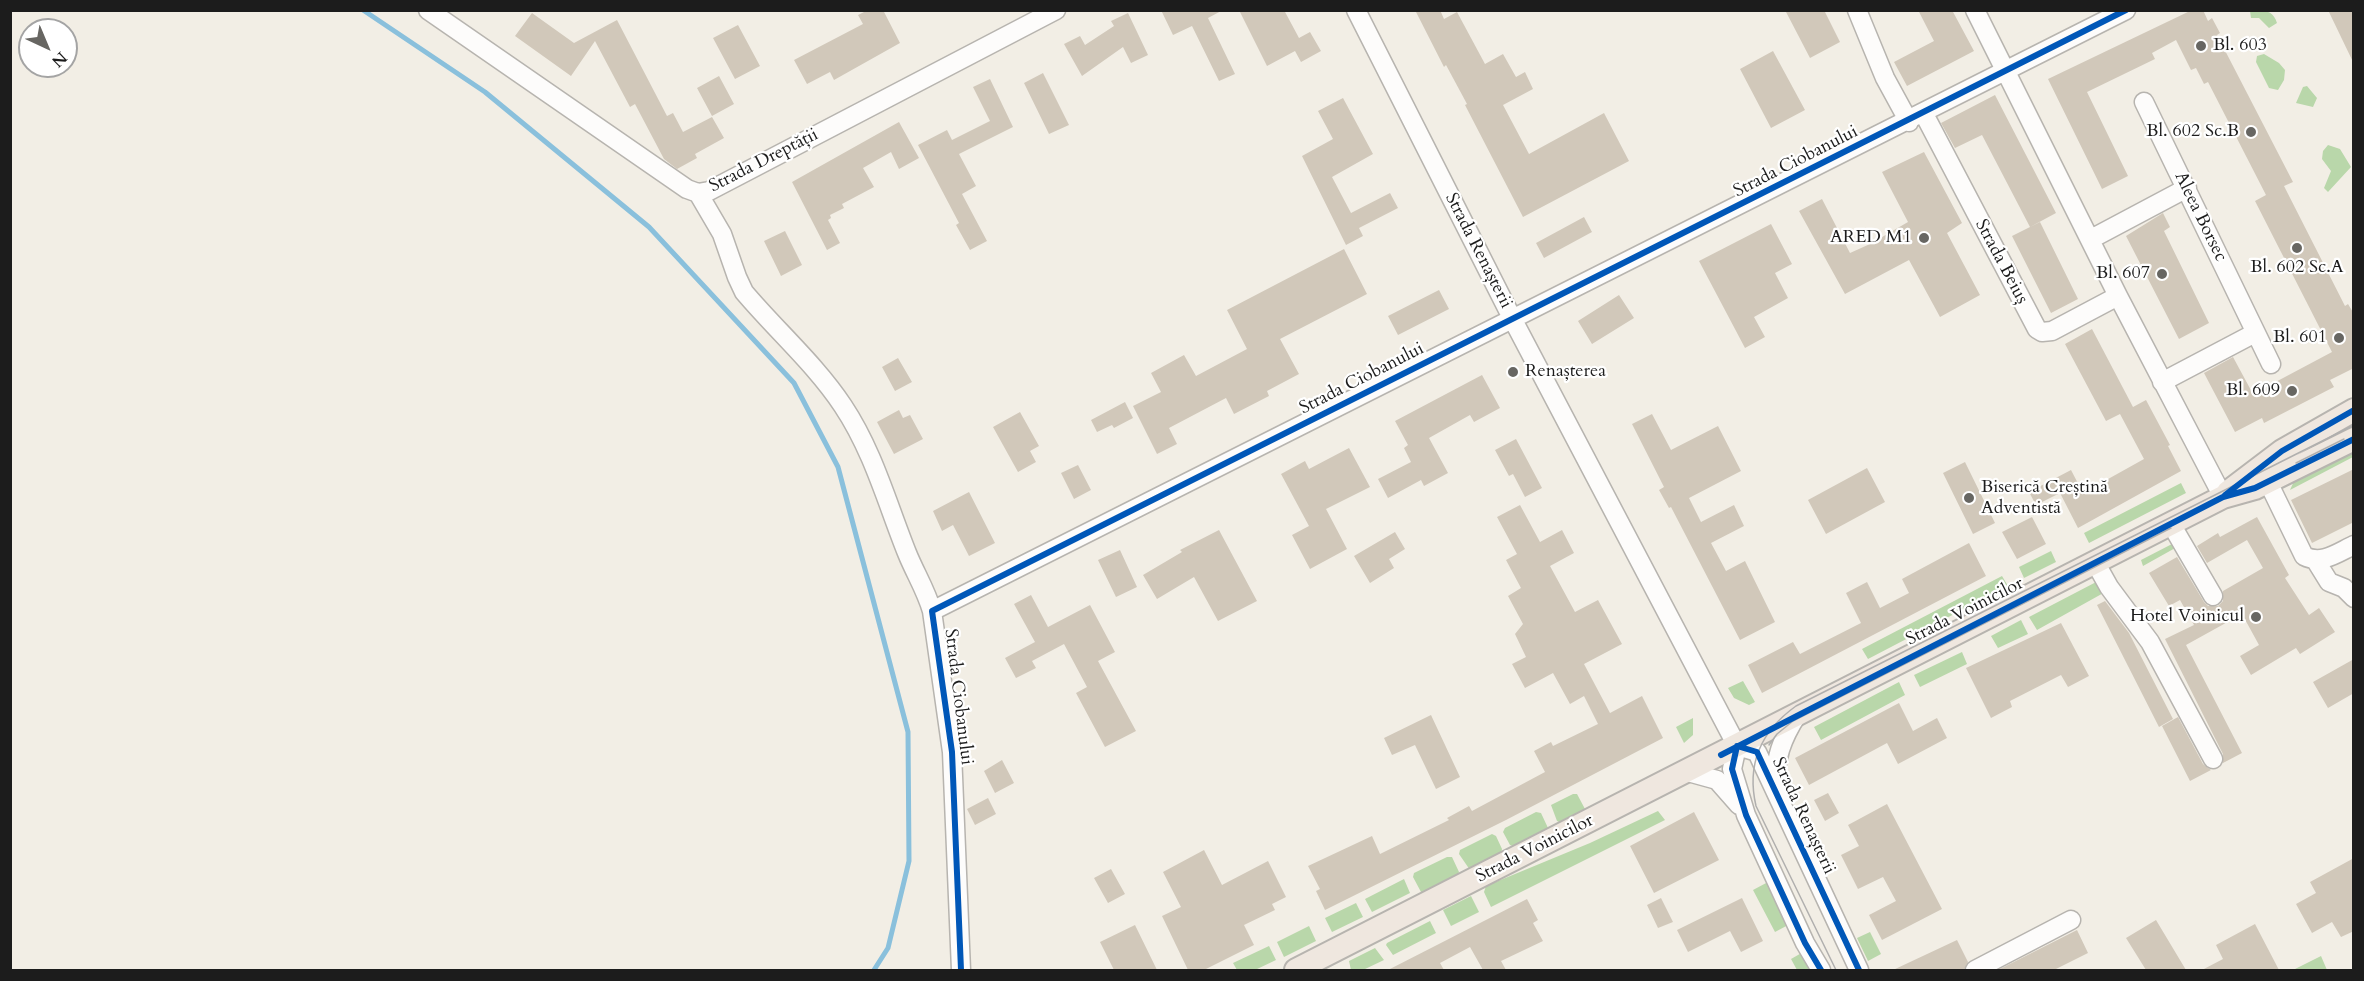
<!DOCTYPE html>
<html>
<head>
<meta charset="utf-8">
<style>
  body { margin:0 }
  #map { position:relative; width:2364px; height:981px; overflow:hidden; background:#f2eee5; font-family:Cardo,serif }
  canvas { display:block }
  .frame { position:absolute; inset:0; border:12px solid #1c1c1c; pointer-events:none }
  .north { position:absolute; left:18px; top:18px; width:60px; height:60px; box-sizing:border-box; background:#fff; border:2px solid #a4a4a4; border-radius:50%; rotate:136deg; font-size:16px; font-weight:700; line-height:24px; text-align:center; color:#1c1c1c }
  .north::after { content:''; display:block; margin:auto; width:21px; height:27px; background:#676662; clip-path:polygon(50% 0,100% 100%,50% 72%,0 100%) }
</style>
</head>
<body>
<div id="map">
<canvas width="2364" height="981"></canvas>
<div class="frame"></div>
<div class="north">N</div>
</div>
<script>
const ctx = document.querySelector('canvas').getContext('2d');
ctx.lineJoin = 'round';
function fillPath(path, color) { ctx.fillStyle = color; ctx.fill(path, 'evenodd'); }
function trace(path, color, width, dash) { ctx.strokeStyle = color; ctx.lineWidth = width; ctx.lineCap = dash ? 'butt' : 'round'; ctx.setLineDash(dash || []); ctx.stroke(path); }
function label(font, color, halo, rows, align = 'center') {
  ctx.font = font + ' Cardo,serif'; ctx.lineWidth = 4.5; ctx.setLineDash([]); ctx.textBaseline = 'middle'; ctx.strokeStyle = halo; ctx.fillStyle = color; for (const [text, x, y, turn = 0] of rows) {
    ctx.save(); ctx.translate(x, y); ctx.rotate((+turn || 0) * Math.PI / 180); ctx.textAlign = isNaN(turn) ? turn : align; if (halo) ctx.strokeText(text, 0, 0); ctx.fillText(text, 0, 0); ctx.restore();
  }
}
fillPath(new Path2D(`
  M2250 11C2262 10 2273 9 2277 23L2269 28 2259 18H2251Z
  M2264 54 2279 63 2285 70 2284 80 2278 90 2269 88 2256 62 2257 56Z
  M2307 86 2317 98 2313 107 2296 103 2303 87Z
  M2328 145 2340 149 2351 167 2328 192 2324 188 2331 171 2322 159 2323 151Z
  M2353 449V457L2290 490 2295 479Z
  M2181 483 2186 493 2089 543 2084 533Z
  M2172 544 2177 547 2143 566 2141 560Z
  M2051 551 2056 562 2024 578 2019 567Z
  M2002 576 2008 586 1868 659 1862 649Z
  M2100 580 2107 591 2037 630 2029 617Z
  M2021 620 2028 634 1998 648 1991 636Z
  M1962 652 1967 664 1920 687 1914 675Z
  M1743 681 1755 702 1749 705 1734 698 1728 688Z
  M1899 682 1905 695 1821 740 1814 727Z
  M1693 718V735L1684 743 1676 727Z
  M1573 794H1577L1585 809 1561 823 1557 821 1551 805Z
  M1658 811 1665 820 1491 907 1484 892 1486 886 1590 843Z
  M1536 812 1541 813 1548 828 1545 832 1515 847 1510 845 1503 832 1505 828Z
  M1492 834 1496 836 1502 849 1501 854 1470 870 1459 854 1460 850Z
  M1447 857H1452L1459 872 1457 877 1425 893 1421 892 1413 877 1414 873Z
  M1404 879 1410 893 1372 912 1365 899Z
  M1768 882 1790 924 1775 932 1753 890Z
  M1471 896 1479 912 1451 926 1443 910Z
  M1356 903 1363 917 1332 932 1325 918Z
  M1430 921 1436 933 1393 955 1386 945 1387 943Z
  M1309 926 1316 941 1284 957 1277 942Z
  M1870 932 1881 954 1868 961 1857 938Z
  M1269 946 1276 960 1255 970H1237L1233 963Z
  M1375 948 1384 960 1363 970H1351L1349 961Z
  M1805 951 1814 970H1797L1791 959Z
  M2321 956 2327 970H2293Z`), '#b9d7aa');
trace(new Path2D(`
  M363 10 485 92 649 227 794 383 838 467 908 732 909 861 888 948 874 970`), '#8ac0dc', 5);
fillPath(new Path2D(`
  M868 10H883L900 43 834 80 830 72 807 84 794 60 863 24 858 15Z
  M1161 10H1223L1208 18 1235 74 1219 81 1192 26 1173 35Z
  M1239 10H1284L1299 38 1310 32 1321 51 1301 62 1295 51 1267 66Z
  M1415 10H1440L1444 19 1457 12 1485 64 1503 54 1516 77 1525 72 1533 89 1503 105 1529 154 1604 113 1629 161 1523 217 1465 105 1467 104 1446 65 1444 67Z
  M1785 10H1824L1840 42 1810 58Z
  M1918 10H1952L1974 51 1907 86 1894 62 1934 41Z
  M2192 10H2203L2208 21 2212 18 2220 33 2217 35 2293 182 2284 186 2345 306 2348 304 2354 314V368L2330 380 2334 387 2264 423 2262 418 2235 432 2204 373 2233 357 2253 394 2332 352 2255 201 2266 195 2208 82 2204 84 2196 68 2191 70 2176 40 2152 53 2155 59 2087 92 2128 176 2102 189 2048 79Z
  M2328 10H2354V64Z
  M532 13 574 43 617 20 667 116 673 113 683 132 712 117 724 138 695 154 697 158 677 169 664 159 635 104 630 107 595 41 571 76 515 36Z
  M1128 13 1148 55 1131 63 1123 47 1082 76 1064 44 1080 36 1085 45 1114 26 1111 21Z
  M738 25 760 66 735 79 713 38Z
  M1773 51 1805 110 1771 128 1740 69Z
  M1043 73 1069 125 1049 134 1024 83Z
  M719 76 734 104 712 116 697 88Z
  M990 79 1013 127 959 154 976 186 962 194 987 241 970 250 956 225 959 223 918 145 947 130 952 140 990 121 973 87Z
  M1995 95 2056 213 2030 227 1982 135 1955 148 1941 123Z
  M1343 98 1373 154 1332 177 1351 213 1390 193 1398 208 1359 228 1363 236 1346 245 1302 156 1333 139 1318 111Z
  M899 122 919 158 899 169 891 152 863 168 874 187 842 204 844 208 830 215 831 218 828 220 840 243 827 250 792 182Z
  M1924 152 1962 223 1947 233 1980 295 1940 317 1909 260 1845 294 1799 211 1822 199 1850 253 1870 244 1908 222 1882 172Z
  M2163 213 2170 227 2164 231 2209 323 2179 339 2126 236Z
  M1584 217 1592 232 1544 258 1536 243Z
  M2040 222 2078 299 2051 313 2012 236Z
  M1771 224 1792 264 1775 273 1788 298 1754 317 1765 337 1745 348 1699 261Z
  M785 231 802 265 781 276 764 241Z
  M1344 249 1367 294 1280 339 1299 374 1267 391 1269 396 1234 414 1226 398 1169 428 1177 444 1157 454 1133 406 1161 392 1151 373 1184 355 1196 376 1247 349 1227 310Z
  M1439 290 1449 309 1398 335 1388 316Z
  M1619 295 1634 318 1592 344 1578 321Z
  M2092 329 2133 407 2146 400 2170 445 2168 446 2181 471 2078 528 2060 493 2036 505 2029 492 2071 470 2083 493 2144 459 2120 414 2106 421 2065 344Z
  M898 358 912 382 895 391 882 367Z
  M1482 375 1500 408 1474 422 1470 415 1429 438 1448 473 1424 486 1421 480 1388 498 1378 479 1411 462 1404 448 1408 445 1395 421Z
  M1125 402 1133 418 1114 428 1112 425 1097 432 1091 420Z
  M899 410 903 418 910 415 923 439 894 454 877 422Z
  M1020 412 1039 446 1030 451 1036 462 1018 472 993 427Z
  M1652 414 1671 450 1718 426 1741 471 1689 498 1701 522 1734 505 1744 526 1711 543 1726 571 1745 561 1775 622 1740 640 1671 507 1669 508 1659 490 1664 487 1632 424Z
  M1516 439 1542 488 1525 497 1513 474 1509 476 1495 450Z
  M1349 448 1370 487 1326 509 1347 549 1310 569 1292 535 1309 526 1281 474 1305 461 1309 469Z
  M1965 462 1995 523 1973 534 1943 473Z
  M1078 465 1091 490 1074 499 1061 473Z
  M1867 468 1885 502 1826 534 1808 500Z
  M2354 469V522L2312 543 2291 500Z
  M969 492 995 543 969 556 953 525 942 531 933 511Z
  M1520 505 1540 542 1562 530 1574 553 1550 566 1575 612 1598 600 1622 644 1584 664 1610 713 1642 696 1663 738 1506 820 1325 910 1316 891 1320 889 1308 866 1372 836 1380 854 1449 820 1447 818 1469 806 1472 811 1545 772 1534 751 1551 742 1553 746 1598 724 1584 696 1570 704 1553 673 1525 688 1512 664 1526 657 1515 634 1523 624 1508 596 1521 588 1506 560 1517 554 1497 517Z
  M2032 517 2046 544 2017 559 2002 532Z
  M2257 517 2289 575 2285 578 2309 615 2319 608 2335 632 2300 654 2296 648 2251 675 2240 656 2259 645 2242 614 2186 645 2242 753 2223 763V754L2165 639 2194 625 2180 600 2169 606 2149 573 2177 557 2204 602 2208 606H2218L2223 601V591L2263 568 2247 540 2207 563 2197 546 2218 533 2220 537Z
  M1219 530 1257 601 1218 621 1194 577 1157 599 1143 575 1182 552 1180 550Z
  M1395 532 1405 549 1389 559 1394 568 1370 583 1354 556Z
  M1969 543 1986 576 1762 693 1748 665 1793 642 1800 654 1861 623 1846 593 1867 582 1880 608 1909 593 1902 579Z
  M1120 550 1137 587 1116 597 1098 560Z
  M1031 595 1048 627 1090 605 1115 652 1098 661 1136 731 1105 747 1076 693 1087 687 1064 644 1032 661 1036 668 1016 678 1005 658 1035 642 1014 604Z
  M2105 601 2129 633 2173 719 2159 727 2097 605Z
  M2061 623 2089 676 2068 687 2061 675 2010 701 2012 707 1991 718 1966 668Z
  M2354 659V693L2328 708 2313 682Z
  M1899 703 1913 731 1937 718 1947 738 1898 764 1887 743 1809 785 1795 758Z
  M1431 715 1460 777 1436 789 1415 745 1392 755 1384 738Z
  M2178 717 2203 764 2211 770 2190 781 2162 726Z
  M1002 760 1014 783 995 793 984 771Z
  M1828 793 1839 813 1825 821 1814 800Z
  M988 798 996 814 975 825 967 809Z
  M1887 804 1942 909 1882 940 1869 915 1896 901 1883 877 1858 889 1841 855 1859 846 1848 825Z
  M1694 812 1719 860 1654 893 1630 846Z
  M1204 850 1222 885 1268 861 1286 897 1272 904 1275 910 1244 925 1254 945 1204 970H1188L1162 916 1181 907 1163 872Z
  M2354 858V931L2341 937 2332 922 2312 933 2296 904 2316 893 2310 882Z
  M1111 869 1125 894 1108 903 1094 878Z
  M1661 898 1673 922 1658 928 1647 905Z
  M1742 898 1763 941 1741 952 1730 931 1688 952 1677 930Z
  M1527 899 1538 920 1533 923 1543 941 1501 961 1506 970H1483L1470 947 1440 963 1444 970H1388Z
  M2156 920 2186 970H2146L2126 938Z
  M2255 924 2279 970H2202L2223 959 2216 945Z
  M1135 925 1157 970H1114L1100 942Z
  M2077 930 2088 953 2054 970H1998Z
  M1957 940 1968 962 1964 970H1893Z`), '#d1c8ba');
const minor = new Path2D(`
  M428 10 687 189 698 193 709 191 1056 10
  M1356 10 1513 320 1737 746 1732 769 1746 815 1805 943 1821 970
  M1857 10 1885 78 1909 122
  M1975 10 2118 296 2223 497
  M2144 102 2271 364
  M1924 114 2037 329 2042 332 2052 331 2118 296
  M698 193 722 234 737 277 744 292C776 330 816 365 843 406 873 451 887 503 907 553 915 573 926 590 932 611
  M2091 239 2187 188
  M2162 382 2255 333
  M2268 482 2304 556C2322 565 2337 553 2354 545
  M2171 524 2213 596
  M2316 561 2329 582 2344 588 2354 598
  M2095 562 2109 587 2150 642 2213 759
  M1737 746 1757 752 1859 970
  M1688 772 1717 780 1739 805
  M1777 787C1773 760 1783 737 1797 715
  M961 970 952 752 932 611 2126 10
  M1975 970 2071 920`);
const major = new Path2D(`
  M2228 492 2282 451 2354 410
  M1296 970 2223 497 2255 488 2354 439`);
trace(minor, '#b7b4af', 21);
trace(major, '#b7b4af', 26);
trace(minor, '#fdfcfb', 18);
trace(major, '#efe7df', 22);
trace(new Path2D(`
  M2296 463 2344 439
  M1769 745 1777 734 1793 721 2171 528
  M1836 970 1756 806C1746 763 1761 731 1796 706L2354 425`), '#b0afae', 1.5);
trace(new Path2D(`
  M2225 495 2282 451 2354 410
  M1721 755 2223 497 2255 488 2354 439
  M961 970 952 752 932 611 2126 10
  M1821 970 1805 943 1746 815 1732 769 1737 746 1757 752 1859 970`), '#0057b8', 6);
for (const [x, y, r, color] of [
  [2201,46,6,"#676662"],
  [2251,132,6,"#676662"],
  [1924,238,6,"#676662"],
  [2297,248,6,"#676662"],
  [2162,274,6,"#676662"],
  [2339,338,6,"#676662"],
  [1513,372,6,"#676662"],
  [2292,391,6,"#676662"],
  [1969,498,6,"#676662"],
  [2256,617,6,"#676662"]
]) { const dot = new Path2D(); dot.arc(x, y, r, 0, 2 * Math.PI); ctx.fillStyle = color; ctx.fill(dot); trace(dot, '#fff', 2); }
label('18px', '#1c1c1c', '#fff', [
  ["Bl. 603",2213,46,"left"],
  ["Bl. 602 Sc.B",2239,132],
  ["ARED M1",1912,238],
  ["Bl. 602 Sc.A",2297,268,"center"],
  ["Bl. 607",2150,274],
  ["Bl. 601",2327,338],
  ["Renașterea",1525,372,"left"],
  ["Bl. 609",2280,391],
  ["Biserică Creștină",1981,488,"left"],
  ["Adventistă",1981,509,"left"],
  ["Hotel Voinicul",2244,617]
], 'right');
label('18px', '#1c1c1c', '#fff', [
  ["Strada Dreptății",764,161,-27],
  ["Strada Ciobanului",1796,162,-27],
  ["Aleea Borsec",2200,217,64],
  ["Strada Renașterii",1478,251,63],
  ["Strada Beiuș",2001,262,62],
  ["Strada Ciobanului",1362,379,-27],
  ["Strada Voinicilor",1965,612,-27],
  ["Strada Ciobanului",958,697,83],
  ["Strada Renașterii",1803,816,65],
  ["Strada Voinicilor",1535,849,-27]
]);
</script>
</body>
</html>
